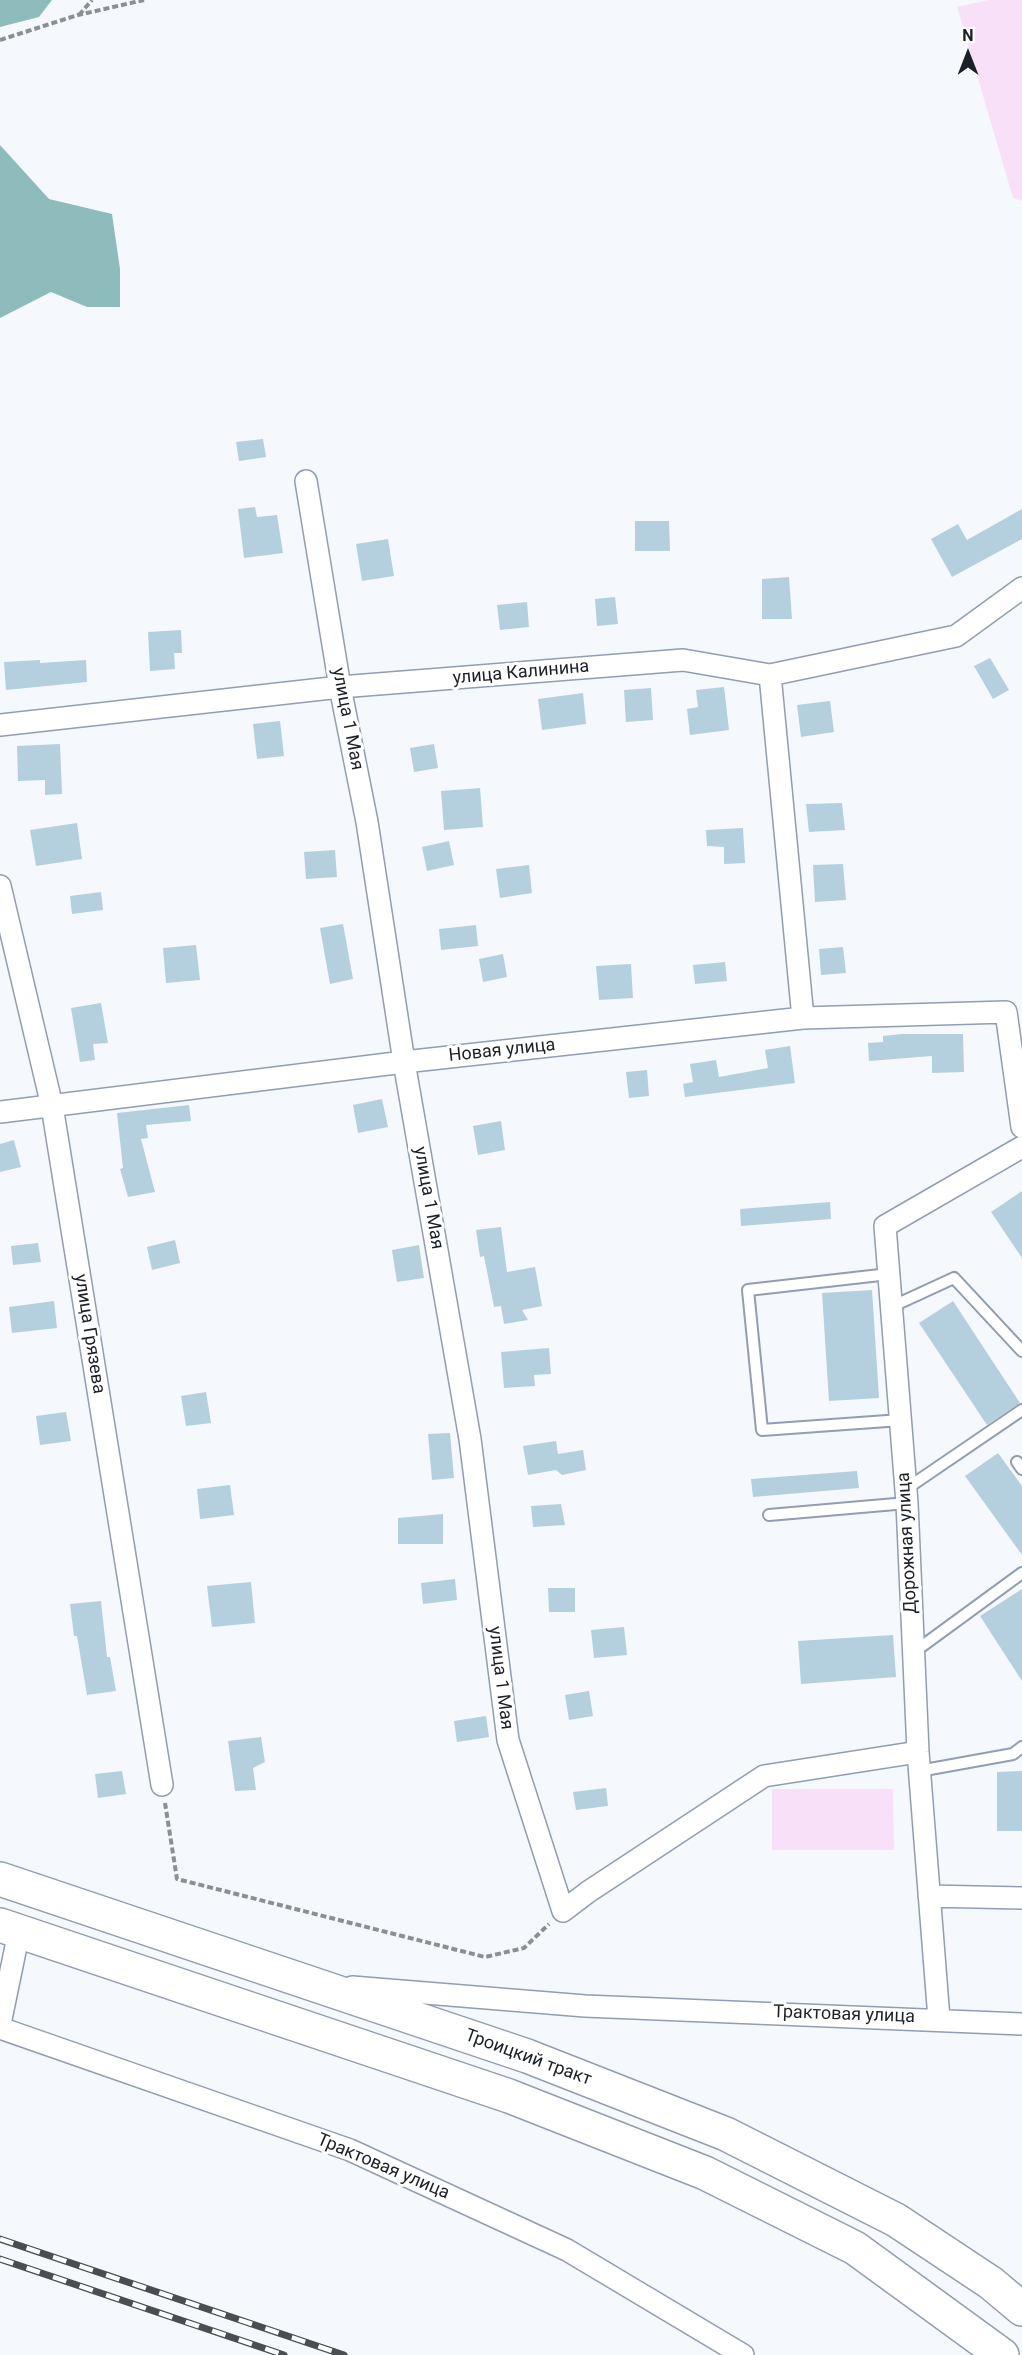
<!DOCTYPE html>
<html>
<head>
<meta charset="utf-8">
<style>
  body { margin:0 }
  #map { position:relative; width:1022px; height:2355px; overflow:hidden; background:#f5f8fd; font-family:Roboto,sans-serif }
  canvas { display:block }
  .north { position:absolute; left:938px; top:24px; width:60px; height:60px; -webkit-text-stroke:4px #fff; paint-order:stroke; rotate:0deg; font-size:16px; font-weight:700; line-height:24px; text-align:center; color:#1b2028 }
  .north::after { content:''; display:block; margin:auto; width:21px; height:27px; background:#1b2028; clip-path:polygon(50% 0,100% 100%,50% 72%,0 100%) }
</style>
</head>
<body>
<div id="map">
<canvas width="1022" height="2355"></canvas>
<div class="north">N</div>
</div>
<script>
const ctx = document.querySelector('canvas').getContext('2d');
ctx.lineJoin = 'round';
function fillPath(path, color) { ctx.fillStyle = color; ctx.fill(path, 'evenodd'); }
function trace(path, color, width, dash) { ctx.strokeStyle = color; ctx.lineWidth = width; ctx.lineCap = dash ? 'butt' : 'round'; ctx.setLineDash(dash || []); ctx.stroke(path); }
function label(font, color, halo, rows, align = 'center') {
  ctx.font = font + ' Roboto,sans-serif'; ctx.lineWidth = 6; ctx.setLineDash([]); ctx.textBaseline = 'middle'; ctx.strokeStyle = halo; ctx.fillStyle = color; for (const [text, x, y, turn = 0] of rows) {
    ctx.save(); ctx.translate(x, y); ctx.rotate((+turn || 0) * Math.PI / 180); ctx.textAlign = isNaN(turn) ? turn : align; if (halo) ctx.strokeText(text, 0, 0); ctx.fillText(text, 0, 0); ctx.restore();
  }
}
fillPath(new Path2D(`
  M988 0H1022V201L1013 198 957 7Z
  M772 1789H893L894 1850H772Z`), '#f9e0f9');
fillPath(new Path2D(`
  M0 0H52L39 17 0 27Z
  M0 145 49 199 112 214 120 269V307H87L51 292 0 318Z`), '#8ebbbc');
fillPath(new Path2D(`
  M263 439 266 457 239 461 236 442Z
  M255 507 257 517 277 515 283 553 244 558 238 509Z
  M1022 509V539L952 577 931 539 958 524 967 540Z
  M635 521H669L670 551H635Z
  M388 539 394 576 362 581 356 544Z
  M789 577 792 619H762V579Z
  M615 597 618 624 597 626 595 599Z
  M527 602 529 627 500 630 497 605Z
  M181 630 182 653H174L175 669 150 671 148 632Z
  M990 658 1009 690 993 699 974 666Z
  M40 660V663L86 660 87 682 6 690 4 662Z
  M724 687 729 730 690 735 687 709 698 707 696 690Z
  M651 688 653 720 626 722 624 690Z
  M583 693 586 724 542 730 538 699Z
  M830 701 834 732 801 737 797 705Z
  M280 721 284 756 257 759 253 724Z
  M60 744 62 794 45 795V780L18 781 17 746Z
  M434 744 438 768 414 772 410 748Z
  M480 788 483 827 444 830 441 791Z
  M842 803 845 830 809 832 806 804Z
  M77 823 82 859 36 866 30 830Z
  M743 828 745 863 724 864V847L707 846 706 830Z
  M449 841 454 865 427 871 422 847Z
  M335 850 337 877 306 879 304 852Z
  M843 864 846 900 815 902 813 865Z
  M529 865 532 893 500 898 496 869Z
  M101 892 103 910 72 914 70 896Z
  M343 924 353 979 330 984 320 928Z
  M476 925 478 946 441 950 439 929Z
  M196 945 200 980 166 983 163 948Z
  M843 947 846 973 821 975 819 949Z
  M503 954 507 977 483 982 479 959Z
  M725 962 727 981 695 984 693 965Z
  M631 964 633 998 599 1000 596 966Z
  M101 1003 108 1043 93 1044 95 1060 80 1062 71 1008Z
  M902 1034H963L964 1072 932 1073V1056L869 1061 868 1043 883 1042V1036Z
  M790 1046 795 1083 685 1097 683 1084 693 1082 690 1064 716 1060 719 1077 768 1068 765 1050Z
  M647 1070 649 1096 629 1098 626 1072Z
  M382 1099 388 1127 358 1133 353 1105Z
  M189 1105 191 1121 146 1125 148 1138 141 1139 155 1192 128 1197 120 1169 123 1168 117 1113Z
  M501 1121 505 1150 478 1155 473 1126Z
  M14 1140 21 1167 0 1172V1144Z
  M1022 1191V1258L991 1212Z
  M830 1202 831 1219 741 1226 740 1209Z
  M501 1227 507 1272 535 1267 542 1306 522 1310 528 1320 504 1324 501 1306 494 1307 484 1256 480 1257 476 1230Z
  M175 1240 180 1263 152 1270 147 1247Z
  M38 1243 41 1262 13 1265 11 1246Z
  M419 1245 424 1278 397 1282 392 1250Z
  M872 1290 879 1398 829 1401 822 1293Z
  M54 1301 57 1328 12 1333 9 1307Z
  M953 1301 1020 1403 987 1425 919 1323Z
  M549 1348 551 1374 534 1375 535 1386 504 1388 501 1352Z
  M206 1392 211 1423 186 1426 181 1396Z
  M66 1412 71 1441 40 1445 36 1416Z
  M450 1433 454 1478 432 1480 428 1434Z
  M556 1441 558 1454 583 1450 586 1470 562 1475 556 1470 528 1475 523 1446Z
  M998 1453 1022 1486V1555L965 1476Z
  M857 1471 859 1488 753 1497 751 1479Z
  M230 1485 234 1515 200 1519 197 1489Z
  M561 1504 565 1525 533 1527 531 1506Z
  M443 1514V1544H398V1518Z
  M455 1579 457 1600 423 1604 421 1583Z
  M251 1582 255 1623 212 1627 207 1586Z
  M548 1588H575V1612H549Z
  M1022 1589V1681L980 1616Z
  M101 1601 107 1657H110L116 1691 87 1695 77 1636H74L70 1604Z
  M624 1627 627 1655 594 1658 591 1630Z
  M893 1635 896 1677 801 1684 798 1641Z
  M589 1691 593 1716 569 1720 565 1695Z
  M486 1716 489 1737 457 1742 454 1721Z
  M261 1737 265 1762 253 1768 256 1790 235 1791 228 1741Z
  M122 1771 126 1794 98 1798 95 1774Z
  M1022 1771V1831H997V1772Z
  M606 1788 608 1806 576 1810 573 1792Z`), '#b4d0df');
const lane = new Path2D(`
  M889 1274 748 1290 762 1430 901 1420
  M891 1307 954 1278 1022 1351
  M1017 1462 1022 1469
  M906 1489 1022 1410
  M769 1515 907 1503
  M914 1652 1022 1573
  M919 1771 1013 1754 1022 1747`);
const street = new Path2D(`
  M306 481 340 687 367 822 404 1062 470 1439 508 1740 563 1911 588 1892 764 1776 918 1752
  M770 675 803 1018
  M0 725 340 687 683 660 770 675 956 636 1022 588
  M0 886 52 1106 162 1785
  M0 1112 404 1062 803 1018 1006 1012 1022 1127
  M929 1896 1022 1898
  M352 1987 585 2006 1022 2024
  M939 2019 918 1752 907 1503 885 1226 1022 1147
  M0 2024 19 1932
  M0 2028 350 2150 567 2250 743 2355`);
const primary = new Path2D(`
  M0 1879 527 2056 726 2134 896 2220 991 2283 1022 2309
  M0 1925 509 2096 705 2173 855 2248 1002 2355`);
trace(lane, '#919db4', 14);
trace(street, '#919db4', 24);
trace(primary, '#919db4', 36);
trace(new Path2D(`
  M79 15 92 0
  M0 40 78 15 144 0
  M165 1803 177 1879 485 1957 524 1948 549 1924`), '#8b8f95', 4, [6, 3]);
trace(lane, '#fff', 10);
trace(street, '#fff', 21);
trace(primary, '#fff', 33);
const rail = new Path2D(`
  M0 2239 344 2355
  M0 2259 284 2355`);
trace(rail, '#494e55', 7);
trace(rail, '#fff', 4.5, [14]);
label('18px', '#1b2028', '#fff', [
  ["улица Калинина",521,673,-5],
  ["улица 1 Мая",347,719,79],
  ["Новая улица",502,1051,-6],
  ["улица 1 Мая",428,1198,80],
  ["улица Грязева",89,1334,81],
  ["Дорожная улица",908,1543,-93],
  ["улица 1 Мая",500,1678,83],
  ["Трактовая улица",844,2015,2],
  ["Троицкий тракт",528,2058,20],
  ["Трактовая улица",383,2167,23]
]);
</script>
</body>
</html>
